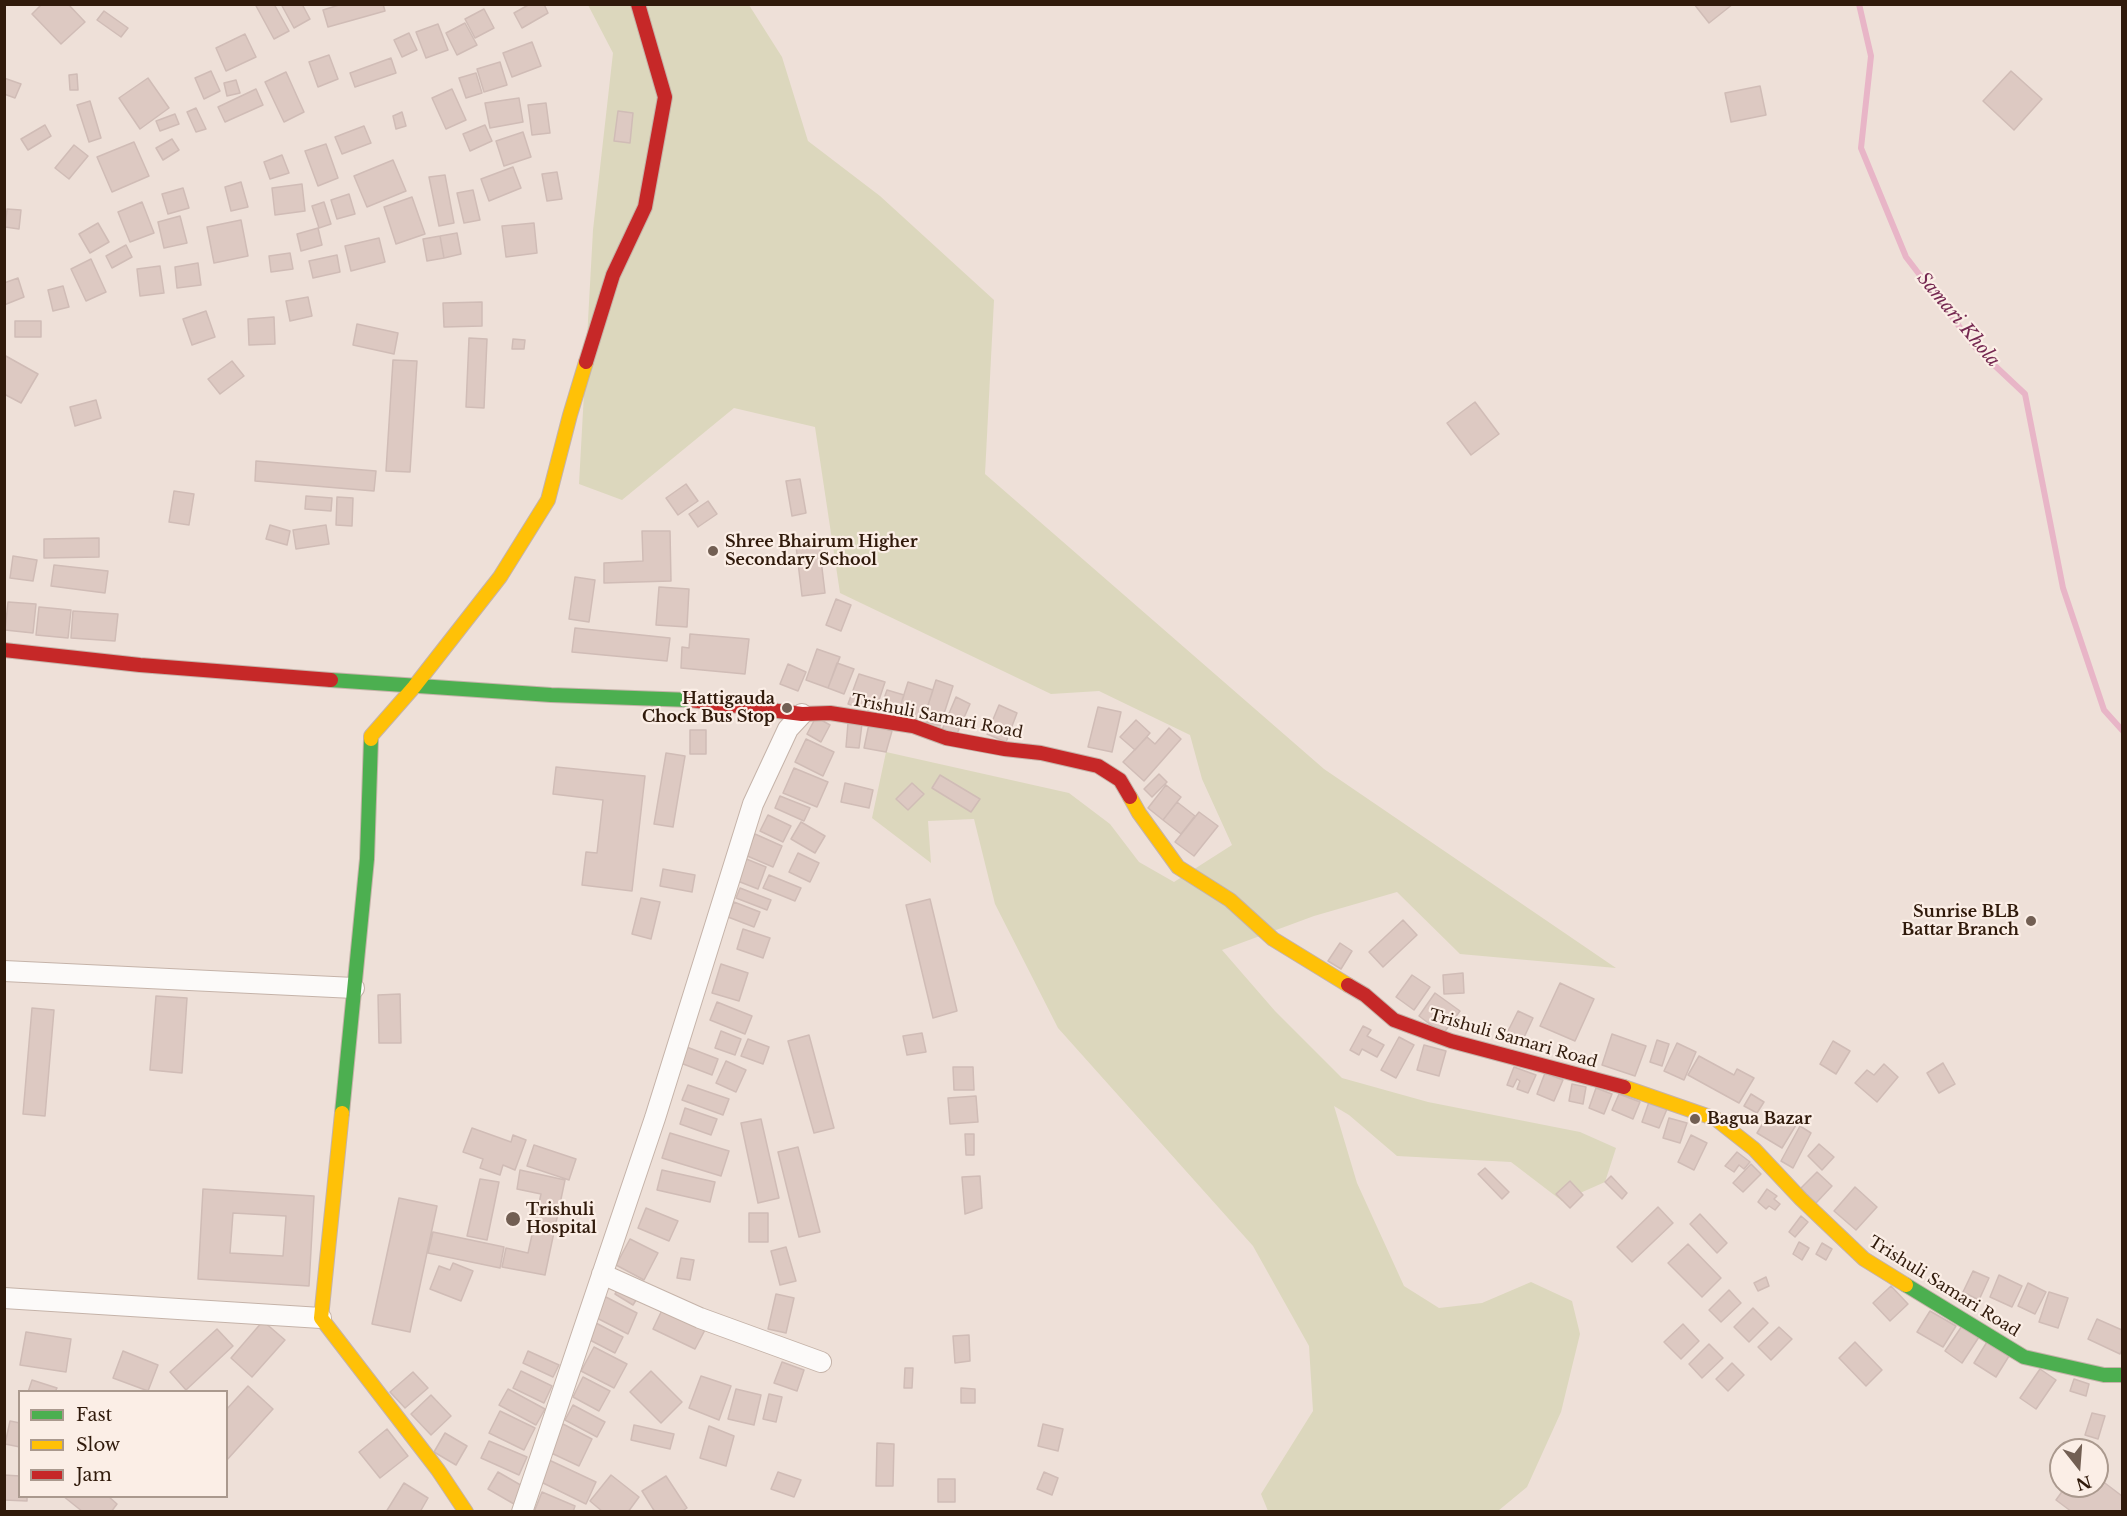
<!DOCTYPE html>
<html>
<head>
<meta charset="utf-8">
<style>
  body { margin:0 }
  #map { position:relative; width:2127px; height:1516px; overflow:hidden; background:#eee0d8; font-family:"Libre Baskerville",serif }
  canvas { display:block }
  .frame { position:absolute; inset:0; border:6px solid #301a0b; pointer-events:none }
  .legend { position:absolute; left:18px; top:1390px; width:210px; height:108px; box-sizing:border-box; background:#fbeee6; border:2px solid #aa998e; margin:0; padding:8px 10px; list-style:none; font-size:18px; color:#301a0b }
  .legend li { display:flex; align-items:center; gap:12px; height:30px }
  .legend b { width:30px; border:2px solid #aa998e }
  .north { position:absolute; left:2049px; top:1438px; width:60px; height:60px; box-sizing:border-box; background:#fbeee6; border:2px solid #aa998e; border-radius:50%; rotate:163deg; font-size:16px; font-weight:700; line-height:24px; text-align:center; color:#301a0b }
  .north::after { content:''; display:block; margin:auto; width:21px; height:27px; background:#725f53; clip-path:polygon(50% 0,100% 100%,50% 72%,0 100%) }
</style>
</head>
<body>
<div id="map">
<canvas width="2127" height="1516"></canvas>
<div class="frame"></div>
<ul class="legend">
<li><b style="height:8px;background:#4caf50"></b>Fast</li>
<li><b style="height:8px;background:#ffc107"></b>Slow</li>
<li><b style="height:8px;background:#c62828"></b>Jam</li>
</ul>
<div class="north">N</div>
</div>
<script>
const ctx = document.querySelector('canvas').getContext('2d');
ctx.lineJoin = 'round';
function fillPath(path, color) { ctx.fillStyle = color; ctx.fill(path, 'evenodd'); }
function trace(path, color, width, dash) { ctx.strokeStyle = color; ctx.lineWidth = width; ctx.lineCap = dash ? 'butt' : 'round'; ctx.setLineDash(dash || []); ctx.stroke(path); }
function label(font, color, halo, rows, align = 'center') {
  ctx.font = font + ' "Libre Baskerville",serif'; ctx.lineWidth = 4.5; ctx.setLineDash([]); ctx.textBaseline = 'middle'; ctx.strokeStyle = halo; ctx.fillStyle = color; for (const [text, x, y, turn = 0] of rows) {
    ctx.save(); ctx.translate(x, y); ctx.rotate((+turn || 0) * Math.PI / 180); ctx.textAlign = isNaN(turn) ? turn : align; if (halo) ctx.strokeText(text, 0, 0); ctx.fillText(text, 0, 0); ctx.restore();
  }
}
fillPath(new Path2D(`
  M588 5H749L782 57 808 141 880 196 994 300 985 474 1324 769 1616 968 1460 954 1397 892 1314 916 1222 950 1275 1011 1342 1078 1428 1102 1580 1132 1616 1148 1605 1182 1562 1201 1511 1162 1397 1156 1349 1115 1334 1106 1357 1183 1404 1286 1439 1308 1482 1303 1531 1282 1572 1301 1580 1334 1561 1412 1527 1487 1498 1511H1268L1261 1494 1313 1411 1309 1346 1253 1246 1058 1028 995 904 974 819 928 821 931 863 872 818 886 752 1069 793 1110 824 1139 862 1174 882 1232 845 1202 779 1190 735 1099 691 1051 694 840 593 815 427 734 408 622 500 579 484 593 230 613 53Z`), '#dcd7bd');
trace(new Path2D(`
  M1859 4 1871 56 1861 148 1906 257 1975 347 2025 394 2063 588 2104 710 2122 730`), '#e8b5c7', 6);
const building = new Path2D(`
  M42 4H68L85 22 61 44 32 14Z
  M255 4H274L289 31 274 39Z
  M281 4H302L310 19 294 28Z
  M342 4H383L385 11 328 27 323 10Z
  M530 4H544L548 13 522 28 514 13Z
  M1694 4H1733L1709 23Z
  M484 9 494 28 475 38 465 19Z
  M104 11 128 28 121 37 97 20Z
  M465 23 477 45 457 55 446 33Z
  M438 24 448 50 426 58 416 32Z
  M409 33 417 50 402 57 394 40Z
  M245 34 256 57 226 71 216 48Z
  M532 42 541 66 512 77 503 53Z
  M329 55 338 79 318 87 309 62Z
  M391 58 396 73 355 87 350 73Z
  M500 62 507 85 484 92 477 69Z
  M211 71 220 91 204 99 195 78Z
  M2011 71 2042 99 2014 130 1983 101Z
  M286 72 304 112 284 122 265 82Z
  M476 73 482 93 466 98 459 78Z
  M77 74 78 90H70L69 75Z
  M4 78 21 84 15 98 4 94Z
  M148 78 169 108 140 129 119 98Z
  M236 80 240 93 227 96 224 83Z
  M1760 86 1766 115 1731 122 1725 93Z
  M256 89 263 105 225 122 218 107Z
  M452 89 466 120 446 129 432 98Z
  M519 98 523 122 490 128 485 103Z
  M90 101 101 138 89 142 77 105Z
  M546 103 550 133 532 135 528 105Z
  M196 108 206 129 196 132 187 112Z
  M618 111 633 113 630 143 614 141Z
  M402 112 406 126 396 129 393 116Z
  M175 114 179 124 160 131 156 121Z
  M45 125 51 136 28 150 21 139Z
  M485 125 492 141 470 151 463 134Z
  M364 126 371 143 342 154 335 137Z
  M523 132 531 157 504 166 496 141Z
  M172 139 179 150 163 160 156 148Z
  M134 142 149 176 112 192 97 157Z
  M326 144 338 178 318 186 305 151Z
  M74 145 88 156 69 179 55 168Z
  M282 155 289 173 270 179 264 162Z
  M393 160 406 191 367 207 354 176Z
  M513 167 521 188 489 201 481 179Z
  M557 172 562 199 547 201 542 174Z
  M445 175 454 223 439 226 429 177Z
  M241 182 248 207 231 211 225 187Z
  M302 184 305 211 275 215 272 188Z
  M183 188 189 208 168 214 162 194Z
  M473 190 480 220 464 223 457 193Z
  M349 194 355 214 337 219 331 200Z
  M412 197 425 234 396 244 384 207Z
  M142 202 154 233 130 242 118 212Z
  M324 202 331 224 319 228 312 206Z
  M7 209 21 210 19 229 5 227Z
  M180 216 187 243 164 248 158 222Z
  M241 220 248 256 214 263 207 227Z
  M98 223 109 242 90 253 79 234Z
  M534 223 537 253 506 257 502 226Z
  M318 228 322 245 301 251 297 234Z
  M457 233 461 254 444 258 440 236Z
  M440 236 444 258 427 261 423 239Z
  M379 238 385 262 351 271 345 246Z
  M126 245 132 257 112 268 106 256Z
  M290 253 293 269 271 272 269 256Z
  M337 255 340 272 313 278 309 261Z
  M91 259 106 292 86 301 71 269Z
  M198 263 201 285 177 288 175 267Z
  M160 266 164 293 140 296 137 269Z
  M18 278 24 297 4 305V283Z
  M63 286 69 307 53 311 48 290Z
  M308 297 312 316 290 321 286 301Z
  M482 302V326L444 327 443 303Z
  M206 311 215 337 192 345 183 319Z
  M274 317 275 344 249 345 248 319Z
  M15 321H41V337H15Z
  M357 324 398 333 394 354 353 345Z
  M469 338 487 339 484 408 466 407Z
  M513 339 525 340 524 349H512Z
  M4 355 38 374 21 403 4 394Z
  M393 360 417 361 410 472 386 471Z
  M232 361 244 376 220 394 208 379Z
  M96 400 101 418 75 426 70 407Z
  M1475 402 1499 434 1471 455 1447 423Z
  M256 461 376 471 374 491 255 481Z
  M800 479 806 513 792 516 786 481Z
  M686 484 698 501 678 515 666 498Z
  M174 491 194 494 189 525 169 522Z
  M306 496 332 498 331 511 305 509Z
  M337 497 353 498 352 526 336 525Z
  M708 501 717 514 698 527 689 514Z
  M270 525 290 531 287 545 266 539Z
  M326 525 329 544 296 549 293 530Z
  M642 531H670L671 581 604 583V563L643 561Z
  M99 538V557L44 558V539Z
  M819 543 825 593 802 596 796 546Z
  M13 556 37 560 33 581 10 578Z
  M54 565 108 571 105 593 51 586Z
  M575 577 595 580 589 622 569 619Z
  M659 587 689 589 687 627 656 625Z
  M836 599 851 605 841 631 826 625Z
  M8 602 36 604 33 633 5 630Z
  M39 607 71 610 68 638 36 635Z
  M73 611 118 614 115 641 71 638Z
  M575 628 670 638 667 661 572 652Z
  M690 634 749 639 745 674 681 668 682 647 689 648Z
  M817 649 840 657 828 688 806 680Z
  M837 663 854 669 844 694 828 688Z
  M788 664 806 672 798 691 780 684Z
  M859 674 885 682 875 712 848 704Z
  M936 680 953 686 940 726 923 721Z
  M908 682 933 690 923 721 898 713Z
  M887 690 904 695 898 713 881 707Z
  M956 697 970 704 956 736 942 730Z
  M999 705 1017 713 1006 742 987 734Z
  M1098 707 1121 712 1112 752 1088 747Z
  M816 717 830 725 821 742 807 734Z
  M1136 720 1150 733 1135 750 1120 737Z
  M848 723 862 724 859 748 846 747Z
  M869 724 892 731 886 752 864 748Z
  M1169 728 1181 739 1144 781 1123 762 1147 737 1155 744Z
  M690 730H706V754H690Z
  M806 739 834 752 823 776 795 762Z
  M666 753 685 756 673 827 654 824Z
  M556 767 645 776 632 891 582 885 586 852 597 853 603 800 553 794Z
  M794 768 828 782 817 807 783 793Z
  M1159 774 1167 782 1152 797 1144 789Z
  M940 775 980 799 971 812 932 788Z
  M845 783 873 790 869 808 841 802Z
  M912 783 924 794 908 810 896 799Z
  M1166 785 1181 797 1163 820 1148 808Z
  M780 796 810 808 804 821 775 808Z
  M1177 802 1195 816 1181 834 1163 820Z
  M1199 812 1218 826 1194 856 1175 842Z
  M768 815 791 826 783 842 760 831Z
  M801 822 825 836 815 853 791 839Z
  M755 834 782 846 773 867 745 855Z
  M798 853 819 863 810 882 789 872Z
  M744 858 766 867 758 889 735 880Z
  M663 869 695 875 692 892 660 886Z
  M769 875 801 888 795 901 763 888Z
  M740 888 771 900 767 910 736 898Z
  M641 898 660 902 651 939 632 934Z
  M930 899 957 1011 933 1018 906 905Z
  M734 902 760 912 754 927 728 917Z
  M1403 920 1417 935 1383 967 1369 952Z
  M743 929 770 938 763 958 737 949Z
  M1340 943 1352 951 1341 969 1328 961Z
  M721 964 748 973 739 1001 712 993Z
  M1463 973 1464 993 1444 994 1443 975Z
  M1412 975 1430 987 1414 1010 1396 997Z
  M1560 983 1594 999 1575 1041 1540 1026Z
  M1435 993 1460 1011 1443 1034 1419 1016Z
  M400 994 401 1043H379L378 995Z
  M156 996 187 998 182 1073 150 1070Z
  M717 1002 752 1016 745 1034 710 1020Z
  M32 1008 54 1010 45 1116 23 1114Z
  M1518 1011 1533 1018 1521 1044 1505 1037Z
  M1363 1026 1371 1030 1367 1036 1384 1045 1377 1057 1362 1049 1359 1055 1350 1050Z
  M721 1031 741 1039 735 1055 715 1048Z
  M922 1033 926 1052 907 1055 903 1036Z
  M1612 1034 1646 1046 1635 1076 1602 1065Z
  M809 1035 834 1128 814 1133 788 1041Z
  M1399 1037 1414 1045 1396 1078 1381 1070Z
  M748 1039 769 1047 763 1064 741 1056Z
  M1657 1040 1669 1044 1662 1066 1650 1062Z
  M1833 1041 1850 1051 1836 1074 1820 1064Z
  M1677 1043 1696 1052 1684 1080 1664 1071Z
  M1424 1045 1446 1051 1439 1076 1417 1070Z
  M684 1046 718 1059 712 1075 678 1062Z
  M1699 1056 1734 1075 1737 1069 1754 1078 1739 1103 1688 1075Z
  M726 1061 746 1070 736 1092 716 1083Z
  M1943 1063 1955 1084 1939 1093 1927 1073Z
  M1884 1064 1898 1077 1877 1102 1855 1083 1867 1070 1874 1075Z
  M953 1067H973L974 1090H954Z
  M1514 1067 1536 1075 1528 1093 1517 1089 1520 1081 1517 1079 1513 1087 1507 1085Z
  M1545 1073 1563 1080 1554 1101 1537 1094Z
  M1572 1084 1586 1087 1583 1104 1569 1101Z
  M688 1085 729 1099 723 1115 682 1100Z
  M1596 1088 1612 1094 1604 1114 1589 1108Z
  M1619 1094 1640 1102 1633 1119 1612 1110Z
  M1751 1094 1764 1102 1757 1113 1744 1106Z
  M976 1096 978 1122 950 1124 948 1098Z
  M1649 1102 1667 1109 1659 1128 1642 1122Z
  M685 1108 717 1119 711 1135 680 1124Z
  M1771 1110 1796 1125 1782 1148 1757 1133Z
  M1669 1118 1687 1123 1680 1143 1663 1138Z
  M761 1119 779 1198 758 1203 741 1123Z
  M1800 1126 1811 1133 1793 1168 1781 1161Z
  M472 1128 511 1142 513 1135 526 1140 515 1170 503 1165 500 1175 480 1168 483 1159 463 1152Z
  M670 1133 729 1151 721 1176 662 1158Z
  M965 1134H974V1155H966Z
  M1691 1135 1707 1143 1694 1170 1678 1162Z
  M1819 1144 1834 1157 1822 1170 1808 1156Z
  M534 1145 576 1159 569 1180 527 1166Z
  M798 1147 820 1232 799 1237 778 1152Z
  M1737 1152 1750 1162 1744 1169 1739 1165 1734 1172 1725 1166Z
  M1751 1164 1761 1174 1743 1192 1733 1183Z
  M1485 1168 1509 1192 1502 1199 1478 1174Z
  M520 1170 565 1180 545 1275 502 1267 506 1248 528 1253 541 1194 517 1189Z
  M662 1170 715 1182 710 1202 657 1190Z
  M1817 1172 1832 1186 1816 1203 1800 1189Z
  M980 1176 982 1208 965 1214 962 1177Z
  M1611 1176 1627 1193 1622 1199 1605 1182Z
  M480 1179 499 1182 487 1240 467 1236Z
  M1570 1181 1583 1195 1570 1208 1556 1194Z
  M1855 1187 1877 1207 1856 1230 1834 1211Z
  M203 1189 314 1196 309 1286 198 1279ZM233 1213 286 1216 283 1256 230 1253Z
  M1767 1189 1777 1196 1774 1199 1780 1204 1775 1210 1769 1206 1766 1209 1758 1202Z
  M399 1198 437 1206 410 1332 372 1324Z
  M1658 1207 1673 1223 1632 1262 1617 1247Z
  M646 1208 678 1221 669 1241 638 1228Z
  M749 1213H768V1242H749Z
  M1700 1214 1727 1243 1717 1253 1690 1224Z
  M1801 1216 1808 1222 1795 1237 1789 1232Z
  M433 1232 504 1247 500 1268 428 1253Z
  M630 1239 658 1253 644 1280 616 1265Z
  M1799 1242 1809 1248 1802 1260 1793 1254Z
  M1822 1243 1832 1249 1826 1260 1816 1254Z
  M1688 1244 1721 1278 1702 1297 1668 1263Z
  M786 1247 796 1281 780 1285 771 1251Z
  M681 1258 694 1260 690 1280 677 1278Z
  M453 1263 473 1271 461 1301 430 1289 439 1266 450 1270Z
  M1973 1271 1989 1278 1979 1300 1963 1292Z
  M1999 1275 2022 1286 2012 1307 1990 1297Z
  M1766 1277 1769 1286 1758 1291 1754 1283Z
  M2028 1283 2046 1292 2035 1314 2018 1306Z
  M620 1286 638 1297 633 1305 615 1294Z
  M1891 1286 1908 1304 1890 1321 1873 1303Z
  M1729 1290 1741 1303 1721 1322 1709 1310Z
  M2049 1292 2068 1298 2058 1328 2039 1322Z
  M776 1294 794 1298 786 1333 768 1329Z
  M602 1295 637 1313 628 1334 593 1316Z
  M663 1308 706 1328 695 1349 653 1329Z
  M1753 1308 1768 1323 1749 1342 1734 1327Z
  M1930 1311 1956 1326 1943 1347 1917 1332Z
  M2097 1319 2122 1330V1349L2120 1354 2088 1339Z
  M263 1321 285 1340 252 1377 231 1358Z
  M594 1322 623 1337 615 1353 586 1338Z
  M1683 1324 1699 1341 1681 1359 1664 1342Z
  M1962 1326 1979 1337 1962 1363 1945 1351Z
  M1779 1327 1792 1339 1771 1360 1758 1347Z
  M217 1329 233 1346 186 1390 170 1372Z
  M26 1332 71 1339 66 1372 20 1365Z
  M969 1335 970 1361 955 1363 953 1336Z
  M1855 1342 1882 1370 1866 1386 1839 1358Z
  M1987 1342 2009 1356 1996 1377 1974 1363Z
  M1709 1344 1723 1358 1702 1378 1689 1364Z
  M594 1347 627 1364 614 1388 581 1371Z
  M123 1351 158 1365 148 1391 113 1378Z
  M528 1351 559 1365 553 1377 523 1363Z
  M782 1362 804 1370 797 1391 774 1383Z
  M1732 1363 1744 1375 1728 1391 1716 1379Z
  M905 1368H913L912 1388H904Z
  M2040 1369 2056 1380 2036 1409 2020 1398Z
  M521 1371 552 1386 544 1403 513 1388Z
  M651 1371 682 1402 661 1423 630 1392Z
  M413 1372 428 1388 405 1408 390 1392Z
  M701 1376 731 1386 719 1420 689 1408Z
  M583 1377 610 1391 599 1411 573 1397Z
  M2074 1379 2089 1384 2086 1396 2070 1391Z
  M32 1380 57 1388 55 1392H28Z
  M248 1386 273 1409 226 1461V1410Z
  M961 1388 975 1389V1403H961Z
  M508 1389 545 1409 536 1425 499 1405Z
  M736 1389 761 1395 754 1425 728 1419Z
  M769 1394 782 1397 776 1422 763 1419Z
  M431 1395 451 1416 431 1435 411 1414Z
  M573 1405 605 1422 597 1437 565 1420Z
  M500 1411 535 1428 524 1450 489 1433Z
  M2092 1413 2105 1416 2098 1439 2085 1435Z
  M10 1421 20 1423V1447L5 1444Z
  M561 1423 592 1439 579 1466 547 1451Z
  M1043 1424 1063 1429 1058 1451 1038 1446Z
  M634 1425 674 1434 670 1449 631 1440Z
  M709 1426 734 1436 726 1466 700 1458Z
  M387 1429 408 1456 380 1478 359 1452Z
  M445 1433 467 1446 456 1465 434 1452Z
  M489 1441 527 1457 519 1475 481 1458Z
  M877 1443 894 1444 893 1486H876Z
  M549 1460 596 1482 586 1504 539 1481Z
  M498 1472 524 1487 514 1504 488 1489Z
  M778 1472 801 1480 794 1497 771 1489Z
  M1044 1472 1058 1478 1052 1495 1037 1489Z
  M4 1475 20 1476V1496H27V1501L4 1500Z
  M611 1475 639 1497 628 1512H603L590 1501Z
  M666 1476 687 1508 681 1512H655L642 1491Z
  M2097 1477 2122 1496V1512H2072L2056 1500 2066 1486H2097Z
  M938 1479H955V1502H938Z
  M404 1483 428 1498 420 1512H386Z
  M542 1492 575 1506 573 1512H534Z
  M63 1496H108L117 1504 111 1512H83Z`);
fillPath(building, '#ddc9c2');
trace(building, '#d0bcb6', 1.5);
const street = new Path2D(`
  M4 971 354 988
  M602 1274 700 1318 821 1362
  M4 1298 321 1318
  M522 1512 655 1118 753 804 788 729 802 714`);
const fast = new Path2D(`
  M331 680 551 695 690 700
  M342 1113 367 859 371 739
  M1906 1285 2024 1357 2104 1375H2122`);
const slow = new Path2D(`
  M371 739V736L414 687 500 577 548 500 570 415 586 362
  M1130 797 1139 813 1178 867 1230 900 1273 939 1348 985
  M1624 1087 1716 1119 1754 1149 1801 1199 1864 1259 1906 1285
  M342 1113 321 1318 438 1470 466 1512`);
const jam = new Path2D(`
  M586 362 613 275 645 207 665 97 638 4
  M4 650 140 665 331 680
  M690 700 802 714 830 713 913 726 946 738 1005 749 1041 753 1098 766 1120 780 1130 797
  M1348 985 1365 995 1394 1020 1451 1041 1624 1087`);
trace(street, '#c5b3a9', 22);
trace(fast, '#c5b3a9', 16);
trace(slow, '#c5b3a9', 16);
trace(jam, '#c5b3a9', 16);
trace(street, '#fcfaf9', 20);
trace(fast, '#4caf50', 14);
trace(slow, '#ffc107', 14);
trace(jam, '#c62828', 14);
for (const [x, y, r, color] of [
  [713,551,6,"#725f53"],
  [787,708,6,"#725f53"],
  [2031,921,6,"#725f53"],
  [1695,1119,6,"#725f53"],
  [513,1219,8,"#725f53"]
]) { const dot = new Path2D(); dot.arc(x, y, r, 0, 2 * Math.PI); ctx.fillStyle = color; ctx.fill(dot); trace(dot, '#fbeee6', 2); }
label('bold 16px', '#301a0b', '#fbeee6', [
  ["Shree Bhairum Higher",725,542],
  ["Secondary School",725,560],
  ["Hattigauda",775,699,"right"],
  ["Chock Bus Stop",775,717,"right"],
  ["Sunrise BLB",2019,912,"right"],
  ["Battar Branch",2019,930,"right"],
  ["Bagua Bazar",1707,1119],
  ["Trishuli",526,1210],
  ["Hospital",526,1228]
], 'left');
label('16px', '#301a0b', '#fbeee6', [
  ["Trishuli Samari Road",937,717,11],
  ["Trishuli Samari Road",1513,1039,16],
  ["Trishuli Samari Road",1944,1287,32]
]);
label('italic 18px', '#752851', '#fbeee6', [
  ["Samari Khola",1958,320,50]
]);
</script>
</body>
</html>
